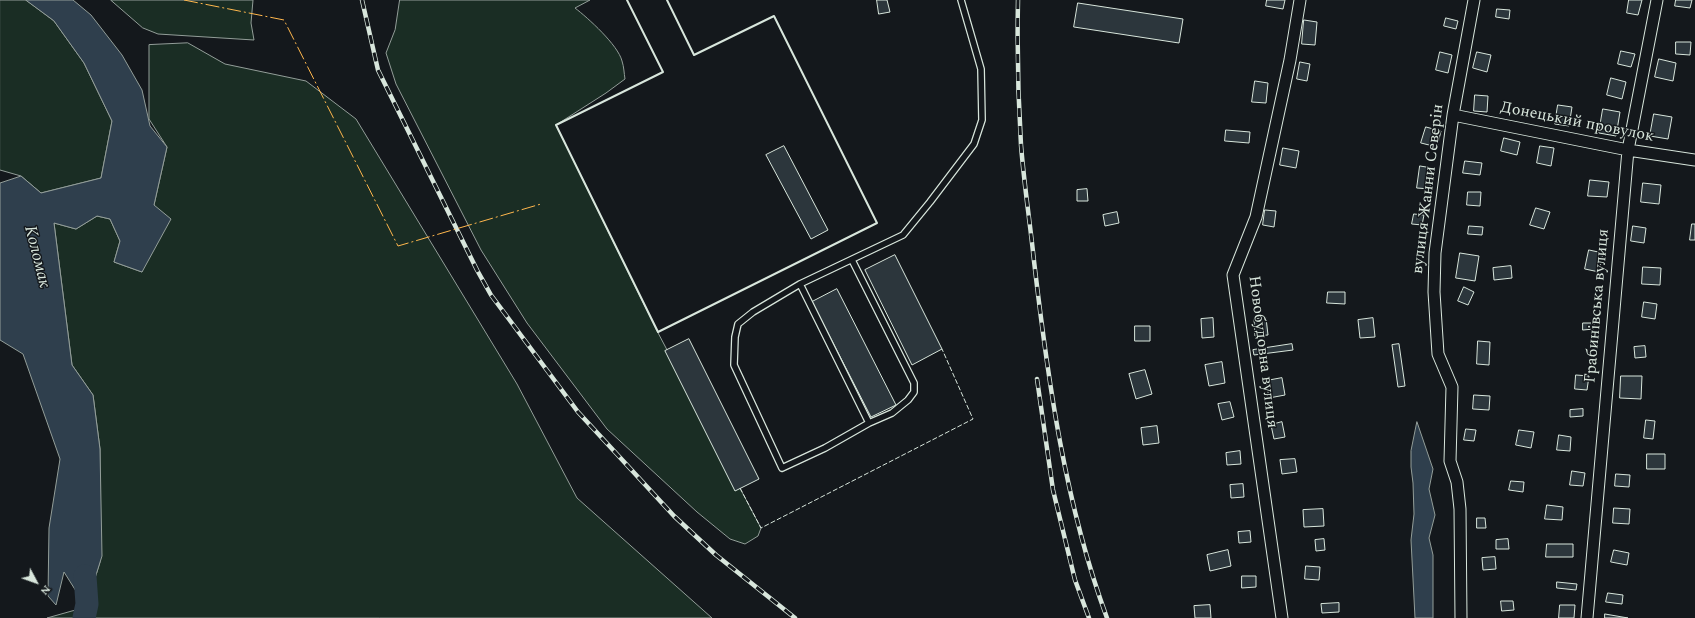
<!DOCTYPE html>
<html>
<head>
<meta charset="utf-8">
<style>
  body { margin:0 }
  #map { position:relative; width:1695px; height:618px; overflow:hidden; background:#14181c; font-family:Spectral,serif }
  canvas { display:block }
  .north { position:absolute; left:16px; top:562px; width:40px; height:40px; -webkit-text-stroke:3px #14181c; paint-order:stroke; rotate:131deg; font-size:11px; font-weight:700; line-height:16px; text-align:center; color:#d8e6dc }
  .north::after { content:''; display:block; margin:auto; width:14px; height:18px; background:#d8e6dc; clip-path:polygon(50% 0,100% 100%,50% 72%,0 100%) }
</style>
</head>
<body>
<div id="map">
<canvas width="1695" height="618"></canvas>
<div class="north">N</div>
</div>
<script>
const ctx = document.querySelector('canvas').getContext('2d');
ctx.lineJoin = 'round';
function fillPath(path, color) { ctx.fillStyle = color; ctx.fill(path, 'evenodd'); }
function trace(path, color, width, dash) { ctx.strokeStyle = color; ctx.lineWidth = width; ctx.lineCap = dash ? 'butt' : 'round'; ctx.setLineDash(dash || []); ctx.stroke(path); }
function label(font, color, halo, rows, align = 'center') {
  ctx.font = font + ' Spectral,serif'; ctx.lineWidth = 3; ctx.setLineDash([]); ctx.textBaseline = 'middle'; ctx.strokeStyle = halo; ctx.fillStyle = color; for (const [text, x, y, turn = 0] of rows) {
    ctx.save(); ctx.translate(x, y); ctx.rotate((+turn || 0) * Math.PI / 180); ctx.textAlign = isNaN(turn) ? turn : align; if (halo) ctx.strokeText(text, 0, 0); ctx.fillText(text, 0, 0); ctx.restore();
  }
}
const green = new Path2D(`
  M0 0H26L54 21 84 63 112 121 101 178 41 193 21 176 0 170Z
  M111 0H253L251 23 254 40 158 34 143 28Z
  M400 0H590L575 8C588 18 618 45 622 61 624 67 624 73 625 79L606 93 556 125 656 329 761 528 758 536 745 544 730 539 697 512 607 429 527 323 481 250 396 84 386 53 395 30Z
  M188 43 225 64 306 81 356 119 517 384 577 498 712 618H47L86 607 100 562V449L93 395 72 365 54 223 76 229 97 216 110 219 120 241 114 262 142 272 154 205 167 147 149 119V45Z`);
fillPath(green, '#1a2d24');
trace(green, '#939e99', 1);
const water = new Path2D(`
  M26 0H73L91 15 122 55 142 90 150 126 167 147 154 205 171 219 142 272 114 262 120 241 110 219 97 216 76 229 54 223 72 365 93 395 100 449 102 556 86 607 64 572 56 605 48 596 49 528 60 459 23 354 0 340V183L21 176 41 193 101 178 112 121 84 63 54 21Z
  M1417 422 1433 469 1429 489 1435 515 1429 538 1433 555V618H1415L1411 540 1414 514 1413 483 1411 467V451Z`);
fillPath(water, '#2f3f4d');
trace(water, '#939e99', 1);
trace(new Path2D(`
  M84 618 87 604 85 576`), '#2f3f4d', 23);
const building = new Path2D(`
  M877 0H887L890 12 879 14Z
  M1267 0H1285L1283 9 1266 6Z
  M1629 0H1642L1638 15 1627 13Z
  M1676 0H1692L1690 8 1675 6Z
  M1078 3 1183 19 1179 43 1074 27Z
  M1497 9 1510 10 1509 19 1496 17Z
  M1446 18 1458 21 1456 29 1444 26Z
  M1304 20 1317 22 1315 45 1302 44Z
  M1676 42H1691L1690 55 1676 54Z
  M1621 51 1635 54 1631 67 1618 64Z
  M1440 52 1452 55 1448 73 1436 70Z
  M1477 52 1491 55 1487 72 1473 68Z
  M1659 59 1676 63 1673 81 1655 77Z
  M1300 62 1310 64 1307 81 1297 79Z
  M1611 78 1626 82 1622 99 1607 95Z
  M1255 81 1268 83 1266 103 1252 102Z
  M1475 95 1488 96 1487 112 1474 111Z
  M1558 105 1572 107 1569 126 1555 124Z
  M1603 109 1620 112 1616 136 1599 133Z
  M1654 114 1672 117 1668 139 1650 136Z
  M1426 127 1441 131 1437 147 1421 143Z
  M1226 130 1250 132 1249 143 1225 141Z
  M1504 138 1520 142 1517 155 1501 151Z
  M784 146 828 230 811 239 766 155Z
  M1540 146 1554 148 1551 166 1537 163Z
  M1283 148 1299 151 1296 168 1280 165Z
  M1465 161 1482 163 1480 175 1463 173Z
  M1420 166 1432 168 1430 189 1417 188Z
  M1590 180 1609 182 1607 197 1588 196Z
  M1643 183 1661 185 1659 204 1641 202Z
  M1087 189 1088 201H1077V190Z
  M1468 192H1481L1480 206 1467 205Z
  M1536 208 1550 212 1544 229 1530 225Z
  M1265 210 1276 211 1274 227 1263 225Z
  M1117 212 1119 223 1105 226 1103 215Z
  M1414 214 1424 215 1422 225 1412 224Z
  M1692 224H1695V240H1690Z
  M1469 226 1483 227 1482 235 1468 234Z
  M1633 226 1646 228 1644 243 1631 241Z
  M1589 250 1603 253 1599 272 1585 269Z
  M1460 253 1479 256 1475 281 1456 278Z
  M895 255 942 349 912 365 865 270Z
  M1511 266 1512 278 1494 280 1493 268Z
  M1643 267 1661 268 1660 285 1642 284Z
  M1464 287 1474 292 1468 305 1458 301Z
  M837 289 896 405 871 417 812 302Z
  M1328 292H1345V304L1327 303Z
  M1644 302 1657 304 1655 319 1642 317Z
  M1213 318 1214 337 1202 338 1201 319Z
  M1266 318 1268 335 1255 336 1254 319Z
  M1373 318 1375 337 1360 338 1358 320Z
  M1583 323H1594V329L1583 330Z
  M1135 326H1150V341H1135Z
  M689 339 759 479 735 491 665 351Z
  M1478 341 1490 342 1489 365 1477 364Z
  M1292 344 1293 350 1254 355 1253 350Z
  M1399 344 1405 386 1398 387 1392 345Z
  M1645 346 1646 357 1635 358 1634 347Z
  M1222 362 1225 383 1209 386 1205 365Z
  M1145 370 1152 394 1136 399 1129 374Z
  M1576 375 1589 376 1587 390 1575 389Z
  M1621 376H1642L1641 399 1620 398Z
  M1282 378 1285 395 1269 398 1266 381Z
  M1474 395 1490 396 1489 410 1473 409Z
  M1230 402 1234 417 1222 420 1218 404Z
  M1583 409V416L1570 417V410Z
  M1646 420 1655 421 1653 439 1644 438Z
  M1282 422 1285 437 1274 439 1271 425Z
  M1157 426 1159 443 1143 445 1141 428Z
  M1466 429 1476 430 1474 441 1464 440Z
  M1519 430 1534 432 1531 448 1516 445Z
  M1559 435 1571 437 1570 451 1557 450Z
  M1240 451 1241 464 1227 465 1226 453Z
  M1647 454H1665V469H1647Z
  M1295 459 1297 472 1282 474 1280 460Z
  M1572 471 1585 473 1583 486 1570 485Z
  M1616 474 1630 475 1629 487 1615 486Z
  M1511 481 1524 482 1523 492 1509 490Z
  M1243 484 1244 497 1231 498 1230 485Z
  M1547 505 1563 507 1562 520 1545 519Z
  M1614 508 1630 509 1629 524 1613 523Z
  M1323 509 1324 526 1304 527 1303 510Z
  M1477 518H1485L1486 528H1477Z
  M1250 531 1251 542 1239 543 1238 532Z
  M1324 539 1325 550 1316 551 1315 540Z
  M1508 539 1509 549H1496V540Z
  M1547 544H1573V557H1546Z
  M1228 550 1231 566 1210 571 1207 555Z
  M1614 550 1629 553 1627 565 1611 562Z
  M1495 557 1496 569 1483 570 1482 558Z
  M1306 566 1320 567 1319 580 1305 579Z
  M1242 576H1256V587L1242 588Z
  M1557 582 1577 584 1576 590 1557 588Z
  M1608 593 1623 595 1622 604 1606 602Z
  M1501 601H1513L1514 610 1502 611Z
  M1339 603V612L1322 613 1321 604Z
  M1210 605 1211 618H1195L1194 606Z
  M1560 605H1575L1574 618H1559Z
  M1605 614 1628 618H1605Z`);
fillPath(building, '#2c363c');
trace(building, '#d8e6dc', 1);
const lane = new Path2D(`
  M800 284 753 312 738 324 735 337 734 365 782 468 825 448 869 423 892 413 908 400 914 392V383L852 260
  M869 423 800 284 903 235 930 202 974 144 982 120 981 69 961 0`);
const street = new Path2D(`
  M1453 115 1628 150 1695 160
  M1282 618 1233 275 1256 217 1290 60 1300 0
  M1461 618 1460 509 1457 482 1450 461 1452 387 1438 354 1434 292 1435 253 1453 115 1474 0
  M1587 618 1628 150 1657 0`);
trace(lane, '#d8e6dc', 8);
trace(street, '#d8e6dc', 13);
trace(lane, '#14181c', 5.5);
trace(street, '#14181c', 11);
const rail = new Path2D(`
  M362 0 378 70 477 270 491 295 578 412 674 516 716 555 795 618
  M1018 0C1017 48 1018 97 1021 145 1024 184 1030 222 1034 261 1048 381 1065 504 1107 618
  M1037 379 1053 490 1075 580 1089 618`);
trace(rail, '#d8e6dc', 4.5);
trace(rail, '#14181c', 3, [9]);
trace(new Path2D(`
  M740 488 761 528 973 419 942 349`), '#d8e6dc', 1, [5, 2]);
trace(new Path2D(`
  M627 0 663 72 556 125 658 332 877 223 774 16 694 55 667 0`), '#d8e6dc', 2);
trace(new Path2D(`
  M184 0 284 20 398 246 541 204`), '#ffb74d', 1, [14, 3, 2, 3]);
label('16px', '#d8e6dc', '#14181c', [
  ["Донецький провулок",1577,123,11],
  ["вулиця Жанни Северін",1429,189,-83],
  ["Грабинівська вулиця",1598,306,-85],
  ["Новобудовна вулиця",1262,352,83]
]);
label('italic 17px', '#d8e6dc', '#14181c', [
  ["Коломак",36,257,76]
]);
</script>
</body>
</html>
